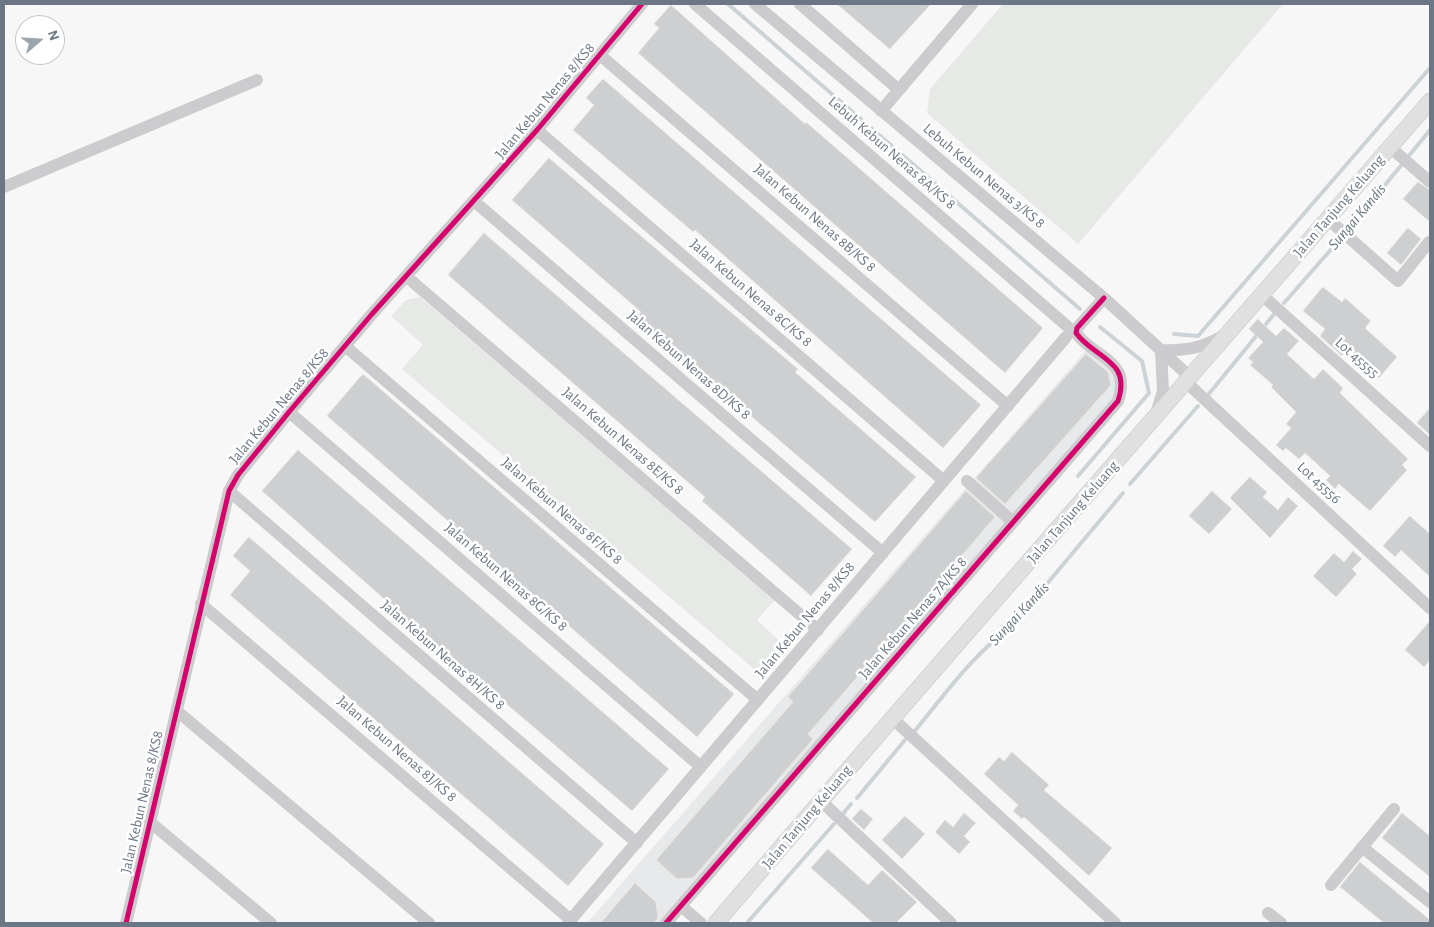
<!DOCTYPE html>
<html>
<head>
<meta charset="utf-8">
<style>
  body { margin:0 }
  #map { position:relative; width:1434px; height:927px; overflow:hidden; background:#f7f7f7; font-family:"Alegreya Sans",sans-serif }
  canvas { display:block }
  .frame { position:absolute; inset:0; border:5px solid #6b7784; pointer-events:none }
  .north { position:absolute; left:15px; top:15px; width:50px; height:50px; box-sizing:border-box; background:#fff; border:1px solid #c4c9ce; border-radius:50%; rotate:71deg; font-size:14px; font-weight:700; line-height:20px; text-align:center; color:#6b7784 }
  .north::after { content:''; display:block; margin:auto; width:18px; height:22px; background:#9ca4ac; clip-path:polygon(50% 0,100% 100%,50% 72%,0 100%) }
</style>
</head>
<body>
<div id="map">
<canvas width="1434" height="927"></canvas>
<div class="frame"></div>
<div class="north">N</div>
</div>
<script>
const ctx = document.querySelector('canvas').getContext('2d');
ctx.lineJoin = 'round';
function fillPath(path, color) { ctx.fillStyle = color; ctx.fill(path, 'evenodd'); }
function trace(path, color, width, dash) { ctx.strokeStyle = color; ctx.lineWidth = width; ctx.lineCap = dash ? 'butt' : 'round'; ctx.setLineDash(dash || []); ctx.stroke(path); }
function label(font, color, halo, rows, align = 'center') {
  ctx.font = font + ' "Alegreya Sans",sans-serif'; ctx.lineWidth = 5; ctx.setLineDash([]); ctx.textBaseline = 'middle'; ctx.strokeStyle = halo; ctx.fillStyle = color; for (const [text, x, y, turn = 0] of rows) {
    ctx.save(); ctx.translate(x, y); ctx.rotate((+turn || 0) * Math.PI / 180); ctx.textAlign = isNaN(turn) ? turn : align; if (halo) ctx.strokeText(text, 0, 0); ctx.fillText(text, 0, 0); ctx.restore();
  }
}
fillPath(new Path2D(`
  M1087 349 1113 370 1117 378 1114 399 660 923H587Z`), '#e7e9ea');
fillPath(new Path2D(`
  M1003 4H1283L1078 244 927 113 930 89Z
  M420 297 775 600 757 620 785 646 766 668 754 669 402 369 423 345 391 316 406 300Z`), '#e6e9e5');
trace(new Path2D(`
  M728 4 1080 309
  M1284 303 1349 229 1430 130
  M1174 334 1198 336 1430 68
  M1208 395 1275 313
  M1078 476 1149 393 1142 361 1100 327
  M1130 484 1198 406
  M913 733C943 697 971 656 1009 629L1123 493
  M857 798 905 740
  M841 816 851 804
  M747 923 834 824`), '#ccd3d6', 4);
const building = new Path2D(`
  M837 4H931L890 49Z
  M671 5 805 124 806 122 1043 328 1005 373 638 53 659 28 654 24Z
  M603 79 981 405 943 448 695 230 693 232 685 225 573 130 594 105 586 98Z
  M549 158 798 369 795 372 916 477 875 522 636 318 641 312 512 200Z
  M1418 182 1430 190V222L1403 199Z
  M1408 228 1421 239 1401 265 1387 253Z
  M484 233 852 549 811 596 702 501 705 497 448 275Z
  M1323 287 1342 302 1345 298 1371 321 1365 328 1397 357 1379 378 1347 349 1342 356 1320 336 1325 329 1303 311Z
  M1258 319 1276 336 1284 328 1299 341 1287 354 1314 379 1323 369 1343 388 1340 393 1408 459 1402 465 1407 470 1370 511 1339 484 1335 489 1326 480 1330 476 1305 453 1299 459 1286 448 1283 451 1276 445 1291 428 1286 424 1296 412 1271 387 1273 385 1250 365 1253 362 1248 358 1263 342 1249 329Z
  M1086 354 1108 372 1111 385 1005 504 976 478Z
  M363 374 734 694 697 737 327 416Z
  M1430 408V435L1417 423Z
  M298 450 669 769 632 811 408 620 262 491Z
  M1250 477 1267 492 1263 497 1278 510 1288 497 1298 506 1270 538 1230 498Z
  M966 491 995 517 808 734 813 739 693 878 677 879 656 860 793 702 788 697Z
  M1212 491 1232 509 1209 534 1189 516Z
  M1410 516 1430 534V577L1401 550 1395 557 1383 546Z
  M249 537 604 844 568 886 230 595 250 571 233 556Z
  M1353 551 1362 559 1352 569 1357 574 1336 597 1313 576 1334 553 1344 562Z
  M1430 621V660L1424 667 1405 650Z
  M1012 752 1049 785 1044 790 1112 848 1089 876 1024 817 1022 819 1013 811 1018 805 984 774 999 757 1004 761Z
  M861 809 873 819 864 830 852 819Z
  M964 813 976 823 964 836 970 842 959 854 935 832 945 820 953 827Z
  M1402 813 1430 836V877L1382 838Z
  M905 816 925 834 902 859 882 840Z
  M828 849 868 885 882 870 917 902 896 923H873L811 868Z
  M1360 862 1430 920V923H1384L1340 887Z
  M635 883 656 902 658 918 654 923H601Z`);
fillPath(building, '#cecfd0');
trace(building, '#e7e7e6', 1);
const major = new Path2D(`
  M716 923C952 647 1193 375 1430 101`);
trace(major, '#d3d4d5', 17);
trace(new Path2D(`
  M695 4 1067 326
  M755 4 1104 298 1190 377
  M800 4 899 90
  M600 55 1008 406
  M881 111 972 4
  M537 130 944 481
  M1390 147 1430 182
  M4 187 257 80
  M475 202 883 553
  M1328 219 1398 281 1429 242
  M407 277 818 630
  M1262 295 1430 446
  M345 346 758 700
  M1161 350C1185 351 1202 348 1223 336
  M1186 382 1430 608
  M289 412 701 767
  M1156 414 1163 391 1161 350
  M967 481 1013 522
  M229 491 637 843
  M201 604 571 920
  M177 711 429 923
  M892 718 1115 923
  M821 801 951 923
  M150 822 271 923
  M1362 847 1430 902
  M1331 885 1394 809
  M681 906 701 923
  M1268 913 1281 923
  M126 923 229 491 238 475 289 412 372 314 537 130 642 4
  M568 923 1066 337
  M666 923 1118 401C1132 360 1095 359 1076 333L1077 328 1104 298`), '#ccccce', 12);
trace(major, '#e0e0e1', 15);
trace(new Path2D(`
  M126 923 229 491 238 475 289 412 372 314 537 130 642 4
  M666 923 1118 401C1132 360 1095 359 1076 333L1077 328 1104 298`), '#d6006c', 5);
label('15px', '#6b7784', '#fff', [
  ["Jalan Kebun Nenas 8/KS8",545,101,-50],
  ["Lebuh Kebun Nenas 8A/KS 8",892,153,41],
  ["Lebuh Kebun Nenas 3/KS 8",984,176,40],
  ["Jalan Tanjung Keluang",1339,206,-49],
  ["Jalan Kebun Nenas 8B/KS 8",815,218,41],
  ["Jalan Kebun Nenas 8C/KS 8",751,293,41],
  ["Lot 45555",1357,358,42],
  ["Jalan Kebun Nenas 8D/KS 8",689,365,41],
  ["Jalan Kebun Nenas 8/KS8",279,406,-50],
  ["Jalan Kebun Nenas 8E/KS 8",623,441,41],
  ["Lot 45556",1319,483,43],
  ["Jalan Kebun Nenas 8F/KS 8",562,511,41],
  ["Jalan Tanjung Keluang",1073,512,-49],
  ["Jalan Kebun Nenas 8G/KS 8",506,577,41],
  ["Jalan Kebun Nenas 7A/KS 8",913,618,-49],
  ["Jalan Kebun Nenas 8/KS8",805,620,-50],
  ["Jalan Kebun Nenas 8H/KS 8",443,655,41],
  ["Jalan Kebun Nenas 8J/KS 8",397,749,41],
  ["Jalan Kebun Nenas 8/KS8",142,802,-77],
  ["Jalan Tanjung Keluang",807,817,-50]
]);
label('italic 16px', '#67777f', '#fff', [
  ["Sungai Kandis",1357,217,-50],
  ["Sungai Kandis",1019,614,-47]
]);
</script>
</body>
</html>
